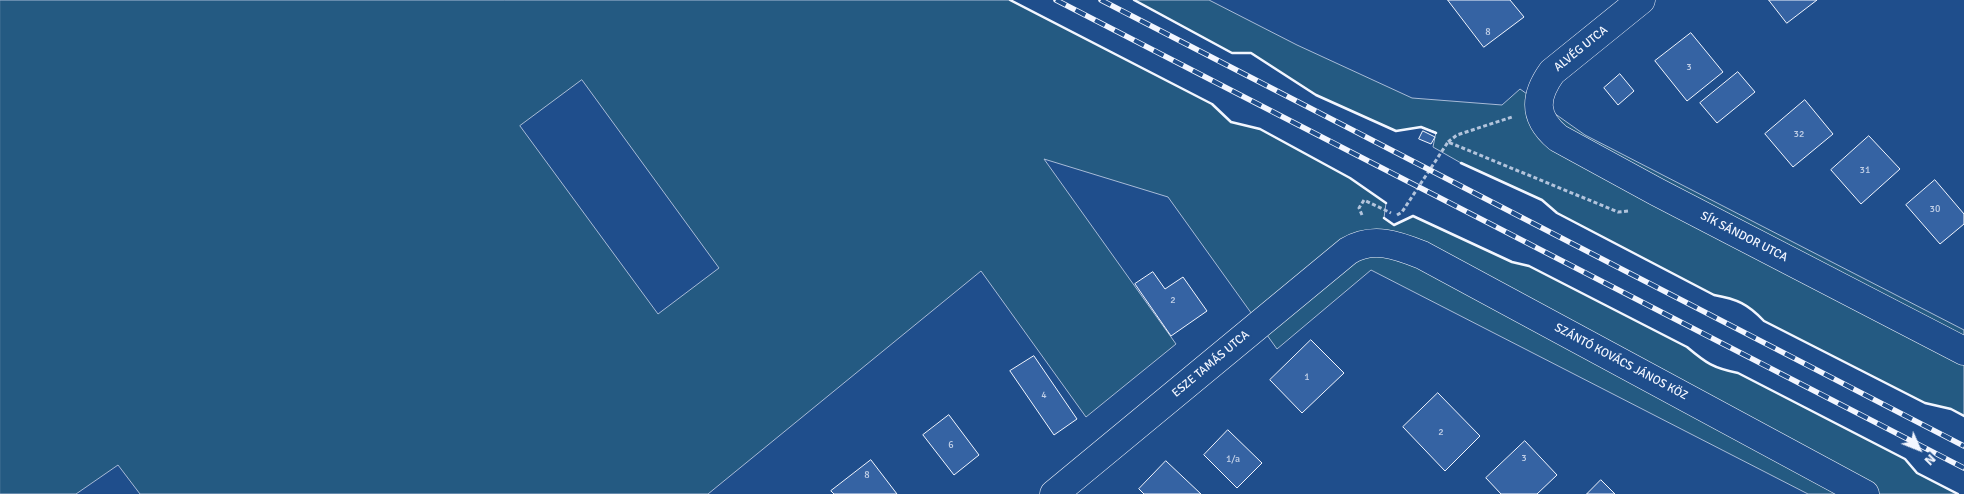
<!DOCTYPE html>
<html>
<head>
<meta charset="utf-8">
<style>
  body { margin:0 }
  #map { position:relative; width:1964px; height:494px; overflow:hidden; background:#1f4e8c; font-family:Signika,sans-serif }
  canvas { display:block }
  .north { position:absolute; left:1894px; top:424px; width:50px; height:50px; -webkit-text-stroke:4px #1f4e8c; paint-order:stroke; rotate:134deg; font-size:14px; font-weight:700; line-height:20px; text-align:center; color:#f2f6ff }
  .north::after { content:''; display:block; margin:auto; width:18px; height:22px; background:#f2f6ff; clip-path:polygon(50% 0,100% 100%,50% 72%,0 100%) }
</style>
</head>
<body>
<div id="map">
<canvas width="1964" height="494"></canvas>
<div class="north">N</div>
</div>
<script>
const ctx = document.querySelector('canvas').getContext('2d');
ctx.lineJoin = 'round';
function fillPath(path, color) { ctx.fillStyle = color; ctx.fill(path, 'evenodd'); }
function trace(path, color, width, dash) { ctx.strokeStyle = color; ctx.lineWidth = width; ctx.lineCap = dash ? 'butt' : 'round'; ctx.setLineDash(dash || []); ctx.stroke(path); }
function label(font, color, halo, rows, align = 'center') {
  ctx.font = font + ' Signika,sans-serif'; ctx.lineWidth = 4; ctx.setLineDash([]); ctx.textBaseline = 'middle'; ctx.strokeStyle = halo; ctx.fillStyle = color; for (const [text, x, y, turn = 0] of rows) {
    ctx.save(); ctx.translate(x, y); ctx.rotate((+turn || 0) * Math.PI / 180); ctx.textAlign = isNaN(turn) ? turn : align; if (halo) ctx.strokeText(text, 0, 0); ctx.fillText(text, 0, 0); ctx.restore();
  }
}
const green = new Path2D(`
  M0 0H1010L1212 104 1231 122 1260 129 1350 178 1386 203 1384 218 1394 225 1413 216 1512 262 1529 266 1687 347C1706 363 1713 368 1738 373L1905 459 1917 473 1958 494H1808L1371 270 1277 349 1168 197 1044 159 1176 344 1086 417 981 271 708 494H140L118 465 76 494H0ZM582 80 719 268 658 314 520 126Z
  M1134 0H1209L1297 45 1412 98 1502 105 1520 89 1585 135 1964 330V416L1951 409 1925 403 1764 321C1748 304 1737 299 1714 295L1557 213 1542 200 1461 163 1433 147 1436 132 1421 127 1396 131 1316 95 1251 53H1232Z`);
fillPath(green, '#245a82');
trace(green, '#a8bbd7', 1);
const building = new Path2D(`
  M1448 0H1510L1524 17 1484 47Z
  M1769 0H1817L1787 23Z
  M1691 33 1723 72 1687 101 1655 61Z
  M1738 72 1755 92 1717 123 1700 103Z
  M1620 74 1634 91 1618 105 1604 88Z
  M1805 100 1833 134 1793 167 1765 134Z
  M1423 131 1435 137 1431 144 1419 139Z
  M1869 136 1900 169 1861 204 1831 170Z
  M1935 180 1964 214V224L1940 244 1906 205Z
  M1153 272 1165 289 1183 277 1207 311 1171 336 1135 284Z
  M1311 340 1344 373 1302 413 1270 380Z
  M1034 356 1077 419 1054 435 1010 371Z
  M1438 393 1480 436 1445 471 1403 427Z
  M949 415 979 455 954 475 923 435Z
  M1228 430 1262 463 1237 488 1204 455Z
  M1525 441 1557 475 1537 494H1501L1486 478Z
  M871 460 897 494H834L831 491Z
  M1166 461 1201 494H1144L1139 489Z
  M1601 480 1615 494H1587Z`);
fillPath(building, '#3563a3');
trace(building, '#f2f6ff', 1);
const street = new Path2D(`
  M1641 0 1552 72C1534 97 1533 117 1558 138L1657 192 1964 351
  M1054 494 1348 251C1373 236 1397 245 1422 255L1865 494`);
trace(street, '#f2f6ff', 29);
trace(new Path2D(`
  M1448 142 1457 135 1512 117
  M1362 215 1359 208 1364 200 1391 213
  M1397 215 1402 212 1448 142 1618 212 1628 211`), '#b3c4dc', 3, [4, 2.5]);
trace(street, '#1f4e8c', 28);
const rail = new Path2D(`
  M1056 0 1964 468
  M1101 0 1964 446`);
trace(rail, '#f2f6ff', 5.5);
trace(rail, '#1f4e8c', 4, [11]);
trace(new Path2D(`
  M1010 0 1212 104 1231 122 1260 129 1350 178 1386 203
  M1134 0 1232 53H1251L1316 95 1396 131 1421 127 1436 133
  M1461 163 1542 200 1557 213 1714 295C1737 299 1748 304 1764 321L1925 403 1951 409 1964 416
  M1384 218 1394 225 1413 216 1512 262 1529 266 1687 347C1706 363 1713 368 1738 373L1905 459 1917 473 1958 494`), '#f2f6ff', 2.5);
label('10px', '#c3d1e8', null, [
  ["8",1488,32],
  ["3",1689,67],
  ["32",1799,134],
  ["31",1865,170],
  ["30",1935,209],
  ["2",1173,300],
  ["1",1307,377],
  ["4",1044,395],
  ["2",1441,432],
  ["6",951,445],
  ["3",1524,458],
  ["1/a",1233,459],
  ["8",867,475]
]);
label('12px', '#f2f6ff', '#1f4e8c', [
  ["ALVÉG UTCA",1581,49,-39],
  ["SÍK SÁNDOR UTCA",1744,237,27],
  ["SZÁNTÓ KOVÁCS JÁNOS KÖZ",1621,362,28],
  ["ESZE TAMÁS UTCA",1211,364,-40]
]);
</script>
</body>
</html>
